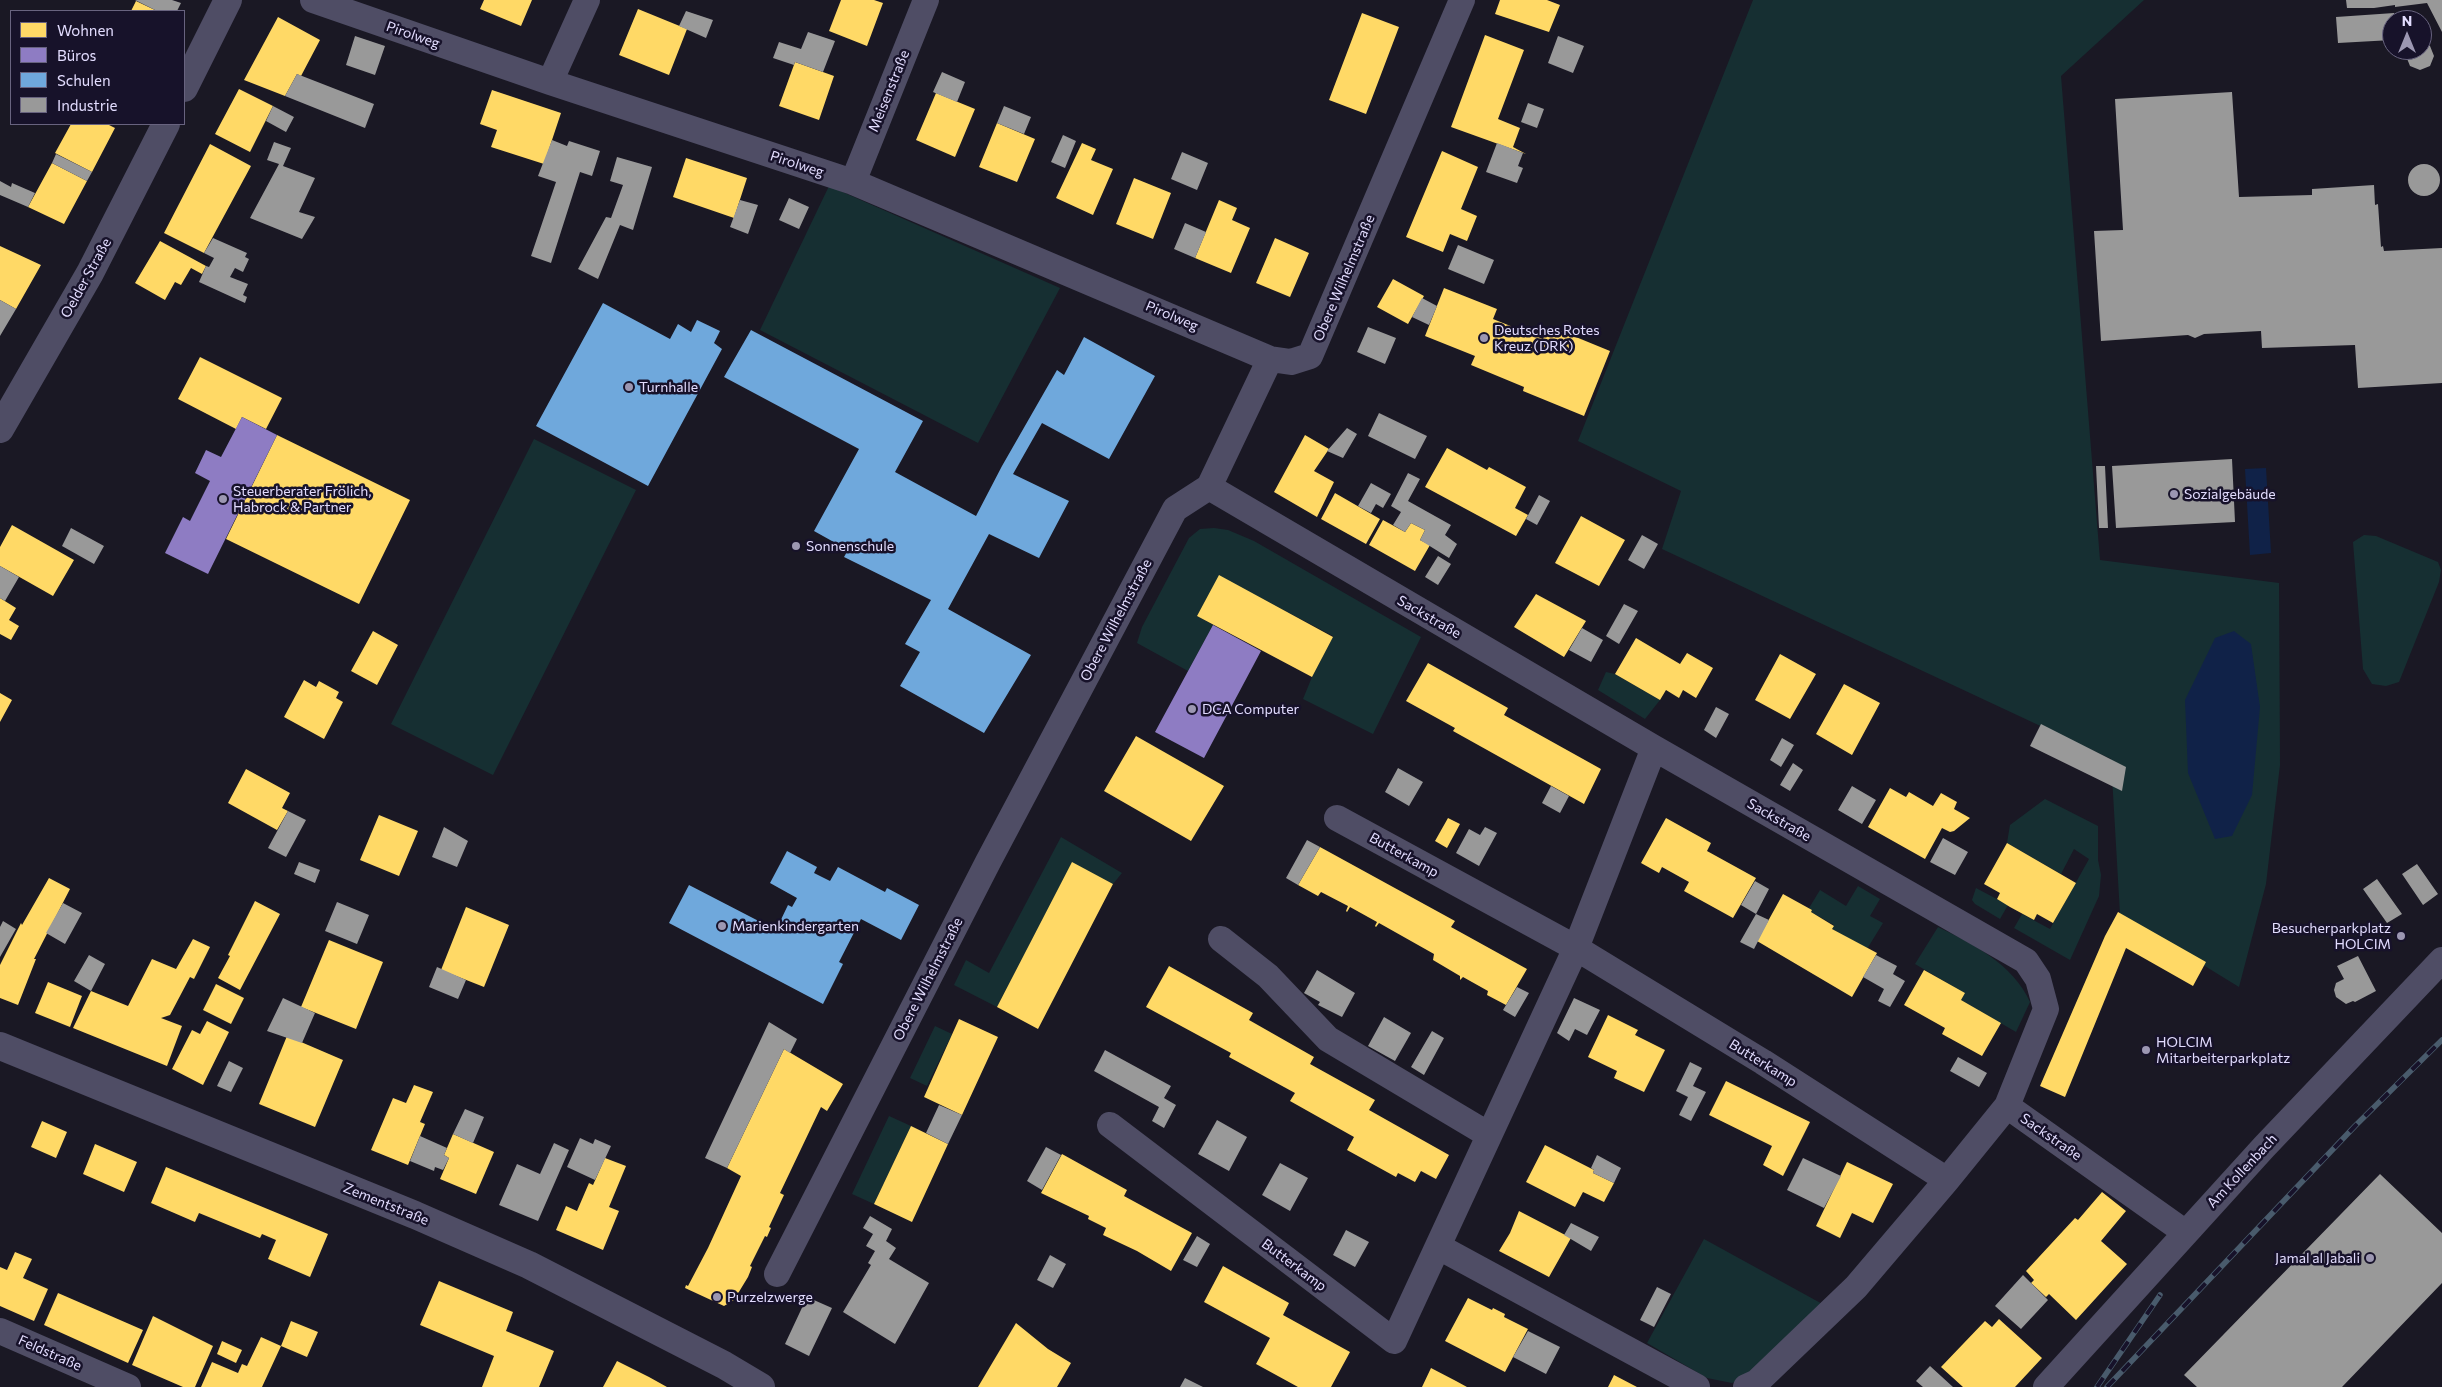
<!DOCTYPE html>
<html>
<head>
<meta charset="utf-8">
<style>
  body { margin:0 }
  #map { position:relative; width:2442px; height:1387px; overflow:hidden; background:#1a1824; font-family:Commissioner,sans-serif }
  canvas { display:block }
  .legend { position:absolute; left:10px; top:10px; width:175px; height:115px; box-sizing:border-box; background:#17122a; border:1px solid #68637f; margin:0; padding:6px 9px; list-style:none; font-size:15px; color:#e2dcfe }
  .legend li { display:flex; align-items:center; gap:10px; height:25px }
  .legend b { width:25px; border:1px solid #68637f }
  .north { position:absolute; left:2382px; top:10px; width:50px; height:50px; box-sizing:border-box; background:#17122a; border:1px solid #68637f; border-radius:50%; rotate:0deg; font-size:14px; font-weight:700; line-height:20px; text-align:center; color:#e2dcfe }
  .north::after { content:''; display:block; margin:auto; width:18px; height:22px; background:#9c97b2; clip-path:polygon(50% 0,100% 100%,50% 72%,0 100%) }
</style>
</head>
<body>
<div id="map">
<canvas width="2442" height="1387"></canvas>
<ul class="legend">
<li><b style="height:14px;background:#ffd966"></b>Wohnen</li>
<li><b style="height:14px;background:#8e7cc3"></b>Büros</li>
<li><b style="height:14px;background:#6fa8dc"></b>Schulen</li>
<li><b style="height:14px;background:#999"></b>Industrie</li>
</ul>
<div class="north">N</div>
</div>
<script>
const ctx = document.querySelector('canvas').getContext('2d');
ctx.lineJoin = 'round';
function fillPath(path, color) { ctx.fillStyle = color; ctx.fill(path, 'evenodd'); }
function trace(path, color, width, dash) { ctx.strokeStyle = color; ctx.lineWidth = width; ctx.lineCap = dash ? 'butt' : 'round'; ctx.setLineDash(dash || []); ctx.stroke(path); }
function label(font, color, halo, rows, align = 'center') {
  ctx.font = font + ' Commissioner,sans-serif'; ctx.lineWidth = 5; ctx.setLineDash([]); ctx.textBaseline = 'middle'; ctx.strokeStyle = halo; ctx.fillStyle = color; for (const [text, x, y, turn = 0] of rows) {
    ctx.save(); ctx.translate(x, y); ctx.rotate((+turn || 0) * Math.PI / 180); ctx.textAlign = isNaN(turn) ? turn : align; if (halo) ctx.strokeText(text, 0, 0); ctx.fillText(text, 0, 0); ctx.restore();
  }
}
fillPath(new Path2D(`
  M1753 0H2144L2061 76 2100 560 2279 583 2280 765 2266 884 2239 987 2120 914 2111 759 1662 549 1681 491 1578 441Z
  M829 186 1060 288 978 443 760 330Z
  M534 439 636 490 493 775 391 724Z
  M1214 528 1228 530 1254 541 1421 637 1373 734 1303 699 1312 677 1333 636 1219 576 1197 616 1213 625 1188 671 1137 643 1142 627 1189 538 1200 529Z
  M2364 535 2376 536 2438 562 2441 570 2439 582 2399 682 2386 686 2372 684 2363 669 2353 542Z
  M1606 672 1615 674 1660 700 1645 719 1598 690Z
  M2045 799 2098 826V860L2101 875 2099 896 2070 960 2014 928 2022 914 2050 929 2089 859 2074 849 2061 874 2007 843 2010 825Z
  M1061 837 1122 873 1113 884 1072 863 997 1007 954 985 966 960 989 973Z
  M1858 886 1880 899 1870 916 1883 923 1867 949 1832 929 1834 925 1811 912 1812 910 1809 908 1820 890 1846 906Z
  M1976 888 2008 905 2000 919 1975 904 1972 900Z
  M1938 927C1973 944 2013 964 2030 1002L2016 1032 1961 1000 1964 993 1915 964Z
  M935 1026 952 1034 927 1086 910 1078Z
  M889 1116 911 1126 874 1204 852 1194Z
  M1704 1239 1826 1306 1756 1374 1732 1383 1707 1378 1647 1343Z`), '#162f32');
fillPath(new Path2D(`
  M2266 468 2271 553 2250 555 2245 469Z
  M2234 631 2251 644 2260 707 2252 795 2232 836 2215 839 2188 773 2185 700 2215 638Z`), '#102248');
fillPath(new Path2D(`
  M484 0H532L521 26 480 9Z
  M841 0H874L883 3 867 46 829 31Z
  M1500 0H1547L1560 5 1549 32 1495 14Z
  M136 1 157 11H131Z
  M638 9 687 29 669 75 619 55Z
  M1362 13 1399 27 1366 114 1329 100Z
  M278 17 320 40 301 76 297 74 285 96 244 80Z
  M1485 35 1524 50 1498 119 1520 128 1513 147 1526 154 1451 127Z
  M795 62 834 76 819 120 779 106Z
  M239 89 273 106 250 152 215 134Z
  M492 90 561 113 544 164 491 147 497 130 480 124Z
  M936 93 975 109 955 157 916 140Z
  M997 123 1035 139 1017 182 979 167Z
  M71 124H107L115 128 92 172 55 153Z
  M1082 143 1096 149 1091 160 1113 169 1093 215 1056 198Z
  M210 144 251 166 204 253 164 233Z
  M1442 151 1478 167 1461 209 1477 216 1467 241 1450 234 1443 252 1406 237Z
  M686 158 747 178 734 218 673 197Z
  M52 163 87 181 64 224 28 207Z
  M1134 178 1171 193 1153 239 1116 224Z
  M1219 200 1237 208 1232 220 1250 228 1231 273 1195 258Z
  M1275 238 1309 253 1290 297 1256 283Z
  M160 241 206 266 202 274 191 268 181 285 175 282 165 300 135 283Z
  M0 246 41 265 16 309 0 300Z
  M1393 279 1424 296 1408 324 1377 307Z
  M1444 288 1497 309 1493 319 1543 339 1549 326 1610 351 1584 416 1523 391 1524 387 1471 365 1475 356 1425 336Z
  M200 357 282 398 266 429 242 417 236 429 178 399Z
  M277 435 410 500 359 604 226 539Z
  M1305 435 1329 449 1314 471 1334 482 1317 517 1274 492Z
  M1447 448 1487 470 1489 467 1526 487 1515 508 1528 515 1516 536 1425 487Z
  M1335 493 1380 519 1366 544 1321 519Z
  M1581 516 1625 540 1599 586 1555 563Z
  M1383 520 1405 532 1411 523 1425 530 1420 540 1430 545 1415 571 1369 545Z
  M12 525 74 560 53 596 0 566V547Z
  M1219 575 1333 637 1312 677 1197 616Z
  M1536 594 1586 621 1564 657 1514 627Z
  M0 598 16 608 9 620 19 626 11 640 0 634Z
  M373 631 398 645 377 685 351 671Z
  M1636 638 1680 664 1687 653 1713 668 1696 698 1683 690 1679 698 1666 690 1660 700 1615 674Z
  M1780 654 1816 674 1790 719 1755 700Z
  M1428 663 1508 708 1504 715 1601 769 1584 804 1453 731 1455 728 1406 701Z
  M304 680 316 687 319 681 339 692 336 698 343 702 324 739 284 717Z
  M1844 684 1880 703 1852 755 1816 734Z
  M0 693 12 700 0 722Z
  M1136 736 1224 786 1191 841 1104 791Z
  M246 769 290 793 282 808 288 811 277 830 228 803Z
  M1890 788 1906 797 1909 792 1933 806 1941 793 1957 802 1954 809 1970 818 1954 831 1950 832 1942 828 1925 859 1868 827Z
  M379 815 418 831 399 876 360 860Z
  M1448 818 1460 824 1447 848 1435 841Z
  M1666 818 1711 843 1707 851 1756 878 1733 918 1684 891 1689 882 1662 867 1659 873 1641 863Z
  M2007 843 2076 883 2053 923 2037 914 2034 920 2010 907 1997 899 2000 893 1984 884Z
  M1320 847 1455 921 1451 927 1527 969 1506 1005 1487 995 1488 991 1463 977 1460 980V976L1433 960 1434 954 1379 923 1376 927 1375 926 1377 922 1350 907 1347 912 1346 911 1348 906 1321 892 1318 896 1298 885Z
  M1072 862 1113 884 1038 1029 997 1007Z
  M49 878 70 889 34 959H36L18 1005 0 998V965L21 923 22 925Z
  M1783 894 1812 910 1811 912 1834 926 1832 929 1877 953 1852 997 1757 941Z
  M255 901 280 914 240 990 218 978 230 956 228 955Z
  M466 907 509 925 484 987 441 970Z
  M2118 912 2206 962 2193 986 2126 948 2065 1097 2040 1086 2105 936Z
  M193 939 210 947 194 979 190 977 170 1015 161 1018 182 1026 167 1066 73 1028 91 991 128 1006 152 959 176 969Z
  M329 940 383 962 356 1029 301 1007Z
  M1169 966 1253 1013 1249 1020 1314 1057 1310 1064 1375 1100 1369 1110 1449 1155 1436 1179 1421 1171 1415 1182 1398 1173 1396 1177 1347 1150 1354 1137 1290 1101 1295 1093 1229 1057 1231 1053 1146 1007Z
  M1924 970 1965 993 1961 1000 2001 1023 1982 1056 1942 1034 1945 1028 1904 1005Z
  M48 982 82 996 70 1027 35 1013Z
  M216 984 244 998 231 1024 203 1010Z
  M1608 1015 1638 1030 1635 1035 1665 1050 1644 1092 1614 1078 1617 1071 1588 1057Z
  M959 1019 998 1037 962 1115 924 1097Z
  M207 1021 229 1032 203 1085 172 1069 192 1030 200 1034Z
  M287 1036 343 1060 315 1127 259 1104Z
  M784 1049 843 1084 827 1111 821 1107 780 1193 784 1195 769 1227 771 1228 767 1237 765 1236 750 1266 752 1267 748 1277 734 1300 724 1306 685 1288 686 1285 688 1286 708 1248 741 1176 727 1168Z
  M1726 1081 1810 1122 1783 1176 1763 1165 1772 1146 1709 1115Z
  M414 1085 433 1092 420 1122 425 1124 408 1165 371 1150 393 1098 406 1103Z
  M42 1121 67 1132 56 1158 31 1147Z
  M911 1126 948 1144 912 1222 874 1204Z
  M453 1134 494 1152 476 1194 440 1179 449 1158 444 1155Z
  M95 1144 137 1162 124 1192 83 1174Z
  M1545 1145 1594 1170 1593 1173 1614 1183 1604 1202 1583 1192 1575 1207 1526 1182Z
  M1062 1154 1127 1190 1124 1196 1192 1233 1171 1271 1137 1251 1103 1235 1106 1228 1088 1219 1089 1216 1041 1193Z
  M605 1158 626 1166 609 1207 619 1211 603 1250 556 1230 566 1206 577 1211 589 1183 593 1185Z
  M1847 1162 1893 1184 1873 1223 1852 1213 1840 1238 1816 1226Z
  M166 1167 328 1234 310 1277 268 1259 276 1240 262 1234 260 1238 199 1213 195 1222 151 1203Z
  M2102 1192 2126 1211 2101 1241 2127 1264 2076 1320 2049 1294 2046 1297 2031 1283 2034 1280 2026 1271 2075 1218 2078 1220Z
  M1519 1211 1571 1238 1549 1277 1499 1251 1510 1233Z
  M15 1252 32 1259 23 1278 48 1289 34 1321 0 1306V1267L7 1270Z
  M1223 1266 1289 1303 1283 1315 1350 1352 1331 1387H1298L1256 1364 1270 1338 1204 1302Z
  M439 1281 513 1312 506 1331 554 1351 539 1387H482L494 1356 420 1325Z
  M58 1293 143 1330 128 1363 44 1325Z
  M1468 1298 1492 1310 1493 1308 1505 1314 1504 1317 1528 1329 1505 1372 1445 1341Z
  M153 1316 213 1346 195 1387H183L132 1365Z
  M1999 1319 2042 1358 2015 1387H1963L1941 1367 1985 1321 1992 1327Z
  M291 1321 318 1332 307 1357 281 1346Z
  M1016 1323 1048 1349 1071 1363 1057 1387H978Z
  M261 1337 281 1346 262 1387H201L212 1362 238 1373 242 1364 247 1366Z
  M222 1341 242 1350 236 1363 217 1354Z
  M617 1361 649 1377 667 1387H603Z
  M1431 1368 1456 1381 1467 1387H1422Z
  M1614 1375 1637 1387H1608Z`), '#ffd966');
fillPath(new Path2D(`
  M242 417 277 435 208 574 165 553 183 517 190 521 210 481 195 473 206 450 221 457Z
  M1213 625 1261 651 1204 758 1155 732Z`), '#8e7cc3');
fillPath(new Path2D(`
  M603 303 670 339 678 324 691 332 697 320 720 331 714 343 722 349 648 486 536 426Z
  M751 330 923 421 895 472 976 516 1002 466 1057 370 1064 375 1084 337 1155 376 1109 459 1042 423 1013 474 1069 501 1039 558 989 534 948 609 1031 655 984 733 900 686 920 652 905 644 931 600 844 557 848 550 814 531 859 449 724 377Z
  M787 851 817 867 814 873 830 881 838 867 885 892 887 888 919 905 901 940 861 919 839 962 843 964 823 1004 669 923 689 885 776 930 788 905 792 907 797 898 770 883Z`), '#6fa8dc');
fillPath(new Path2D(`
  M135 0H172L181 3 177 11H157Z
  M2346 0H2442V32L2427 3 2395 7V5L2374 8H2347Z
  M686 11 713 20 706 38 679 26Z
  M2394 13 2395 20H2392V40L2338 43 2336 17Z
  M808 32 835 41 823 72 795 62 794 65 773 58 779 42 801 49Z
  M355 36 385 46 375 75 346 65Z
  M1558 36 1584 46 1573 73 1548 63Z
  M2422 42 2430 46 2434 56 2430 66 2420 70 2410 66 2406 56 2407 50H2422Z
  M942 72 965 82 957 102 933 92Z
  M297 74 374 104 365 128 285 96Z
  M2232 92 2239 197 2312 195V189L2374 185 2375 205 2378 204 2381 247 2383 246 2384 251 2442 248V383L2358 388 2355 345 2262 348 2261 331 2204 334 2195 338 2188 335 2101 341 2094 231 2123 230 2115 99Z
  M1528 103 1544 109 1537 128 1521 122Z
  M273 106 294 117 286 132 266 121Z
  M1004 106 1031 117 1024 134 997 123Z
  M1063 135 1076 141 1065 168 1051 162Z
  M552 140 567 146 569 141 600 151 592 176 580 172 551 263 531 256 556 182 538 176Z
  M274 142 291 148 283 166 315 178 299 212 315 217 302 239 250 218 279 164 267 160Z
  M1497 143 1523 153 1518 166 1523 168 1517 183 1486 172Z
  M1182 152 1208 163 1197 190 1171 179Z
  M56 154 92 172 87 181 52 163Z
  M617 157 652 167 633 230 620 225 598 279 578 269 606 217 611 218 623 185 610 181Z
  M2408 180a16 16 0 1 1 32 0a16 16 0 1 1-32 0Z
  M0 181 11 187 12 183 35 193 28 207 0 195Z
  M789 198 809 207 799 229 779 220Z
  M740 200 758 205 748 234 730 227Z
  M1185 223 1206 232 1195 258 1174 249Z
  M213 238 247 253 245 257 249 259 243 272 235 268 230 277 248 284 243 295 247 297 245 303 199 282 206 266 209 267 214 258 204 253Z
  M1458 245 1494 260 1484 284 1448 269Z
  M1422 298 1437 306 1429 325 1412 317Z
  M0 300 16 309 0 336Z
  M1368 327 1396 338 1385 364 1357 352Z
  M1379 413 1427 436 1415 459 1368 436Z
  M1347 428 1357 434 1343 458 1327 451Z
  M2232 459 2235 522 2116 528 2112 466Z
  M2096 466H2105L2108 528H2099Z
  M1408 473 1420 479 1408 501 1451 525 1445 535 1457 544 1449 558 1420 540 1425 530 1411 523 1405 532 1393 525 1401 512 1391 506Z
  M1371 483 1391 494 1383 508 1376 504 1371 513 1358 506Z
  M1539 495 1550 501 1537 525 1526 519Z
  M71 528 104 546 94 564 62 546Z
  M1642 535 1658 544 1644 569 1628 560Z
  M1438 556 1451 564 1438 585 1425 577Z
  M0 566 19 577 5 601 0 598Z
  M1624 604 1638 611 1619 644 1606 636Z
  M1582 628 1603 640 1591 662 1569 650Z
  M1716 707 1729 714 1716 738 1704 730Z
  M2041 724 2126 767 2122 791 2030 746Z
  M1782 738 1794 745 1781 767 1770 760Z
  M1793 763 1803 770 1790 791 1780 785Z
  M1398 768 1423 782 1409 806 1385 792Z
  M1551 786 1569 796 1560 813 1542 803Z
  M1852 786 1876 800 1862 824 1838 810Z
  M288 811 306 820 286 857 268 848Z
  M444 827 468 841 457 867 432 857Z
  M1485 827 1497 833 1479 866 1456 853 1469 829 1480 835Z
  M1943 838 1968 852 1955 875 1930 862Z
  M1307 840 1320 847 1298 885 1286 878Z
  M299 862 320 870 315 883 294 874Z
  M2417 864 2438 894 2423 905 2402 874Z
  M2377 879 2402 914 2387 923 2363 889Z
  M1755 881 1769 889 1756 914 1741 905Z
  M337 902 369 915 357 944 325 931Z
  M63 903 82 913 65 944 46 933Z
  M1756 914 1769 920 1754 949 1740 942Z
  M3 921 16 929 0 957V927Z
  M89 955 105 964 91 991 74 981Z
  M1876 955 1897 966 1893 974 1905 981 1890 1007 1878 1001 1884 989 1863 977Z
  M2358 956 2376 991 2355 1002 2353 1001 2346 1004 2336 997 2334 990 2336 983 2344 979 2337 966Z
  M437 967 466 980 458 999 429 987Z
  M1317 970 1355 993 1342 1017 1318 1005 1320 1002 1304 993Z
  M1517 987 1529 993 1515 1017 1503 1010Z
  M283 998 315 1013 302 1043 267 1031Z
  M1574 998 1600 1010 1587 1035 1575 1029 1569 1041 1557 1033Z
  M1384 1017 1411 1033 1395 1061 1368 1046Z
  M769 1022 797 1039 790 1053 784 1049 727 1168 705 1158Z
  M1432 1031 1444 1038 1424 1075 1411 1067Z
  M1105 1050 1171 1086 1164 1098 1176 1105 1164 1128 1152 1121 1159 1107 1094 1071Z
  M1958 1057 1987 1073 1979 1087 1950 1071Z
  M229 1061 243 1068 231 1092 217 1086Z
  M1690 1062 1702 1068 1693 1086 1706 1092 1691 1121 1679 1115 1688 1097 1676 1091Z
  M939 1105 962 1115 948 1144 926 1133Z
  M465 1109 484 1117 473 1143 453 1134Z
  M1217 1120 1247 1137 1229 1171 1198 1154Z
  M420 1136 447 1148 444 1155 449 1158 443 1170 435 1167 434 1171 410 1161Z
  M580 1138 593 1144 595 1139 611 1146 595 1180 567 1167Z
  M554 1143 569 1150 538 1221 499 1205 517 1164 540 1174Z
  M1046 1147 1061 1155 1042 1190 1027 1181Z
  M1597 1155 1621 1168 1614 1183 1593 1173 1594 1170 1591 1168Z
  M1803 1158 1841 1176 1824 1208 1787 1190Z
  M1280 1163 1308 1178 1290 1211 1262 1195Z
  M2380 1174 2442 1233V1283L2342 1387H2197L2184 1375Z
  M870 1216 892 1229 886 1241 896 1248 889 1259 929 1283 895 1344 843 1312 871 1265 868 1263 875 1251 866 1246 873 1234 863 1228Z
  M1571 1223 1599 1237 1591 1251 1564 1235Z
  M1346 1230 1369 1242 1355 1267 1333 1255Z
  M1197 1236 1210 1244 1197 1267 1183 1260Z
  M1050 1255 1066 1264 1053 1288 1037 1280Z
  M2023 1275 2048 1300 2021 1329 1995 1306Z
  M1657 1287 1671 1294 1654 1327 1640 1320Z
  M807 1297 832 1308 809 1356 785 1344Z
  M1528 1331 1560 1347 1546 1374 1513 1357Z
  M1930 1366 1953 1387H1923L1916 1381Z
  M1185 1378 1203 1387H1180Z`), '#999');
trace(new Path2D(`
  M313 0 550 82 853 182 1270 359 1291 362 1310 356 1462 0
  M550 82 587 0
  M853 182 926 0
  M1209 487 1654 748 2026 961 2038 979 2046 1009 2007 1106 1947 1180 1856 1287 1757 1382 1746 1387
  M1337 818 1576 948 1763 1062 1947 1180
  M1221 939 1268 976 1328 1039 1489 1135
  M2007 1106 2186 1233
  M1110 1125 1394 1341 1576 948 1654 748
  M1439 1247 1697 1387
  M777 1274 988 862 1175 509 1209 487 1270 359
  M0 1331 128 1387
  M2046 1387 2264 1147 2442 960`), '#4f4d65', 26);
trace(new Path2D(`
  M184 88 228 0
  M0 429 90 273 166 124
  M0 1046 415 1215 529 1265 724 1365 761 1387`), '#4f4d65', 28);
const rail = new Path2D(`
  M2097 1387 2160 1295
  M2107 1387 2355 1126 2442 1040`);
trace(rail, '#495b6c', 5.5);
trace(rail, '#17122a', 4, [11]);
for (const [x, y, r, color] of [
  [1484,338,5,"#9c97b2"],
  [629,387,5,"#9c97b2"],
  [2174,494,5,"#9c97b2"],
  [223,499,5,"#9c97b2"],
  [796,546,5,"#9c97b2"],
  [1192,709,5,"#9c97b2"],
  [722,926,5,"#9c97b2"],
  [2401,936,5,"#9c97b2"],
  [2146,1050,5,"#9c97b2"],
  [2370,1258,5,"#9c97b2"],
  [717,1297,5,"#9c97b2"]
]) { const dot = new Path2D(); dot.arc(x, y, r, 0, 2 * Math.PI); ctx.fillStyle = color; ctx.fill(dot); trace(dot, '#17122a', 2); }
label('14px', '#e2dcfe', '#17122a', [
  ["Pirolweg",413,35,19],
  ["Meisenstraße",889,91,-68],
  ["Pirolweg",797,164,18],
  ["Oelder Straße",86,278,-61],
  ["Obere Wilhelmstraße",1344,278,-67],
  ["Pirolweg",1172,316,23],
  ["Sackstraße",1429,617,30],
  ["Obere Wilhelmstraße",1116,620,-62],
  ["Sackstraße",1779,820,30],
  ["Butterkamp",1404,855,29],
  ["Obere Wilhelmstraße",928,979,-63],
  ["Butterkamp",1763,1063,32],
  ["Sackstraße",2051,1137,35],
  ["Am Kollenbach",2242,1171,-47],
  ["Zementstraße",386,1204,22],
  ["Butterkamp",1294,1265,37],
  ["Feldstraße",50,1353,24]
]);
label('14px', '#e2dcfe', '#17122a', [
  ["Deutsches Rotes",1494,330],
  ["Kreuz (DRK)",1494,346],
  ["Turnhalle",639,387],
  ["Steuerberater Frölich,",233,491],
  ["Habrock & Partner",233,507],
  ["Sozialgebäude",2184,494],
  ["Sonnenschule",806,546],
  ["DCA Computer",1202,709],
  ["Marienkindergarten",732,926],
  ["Besucherparkplatz",2391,928,"right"],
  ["HOLCIM",2391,944,"right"],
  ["HOLCIM",2156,1042],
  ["Mitarbeiterparkplatz",2156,1058],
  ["Jamal al Jabali",2360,1258,"right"],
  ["Purzelzwerge",727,1297]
], 'left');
</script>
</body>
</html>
